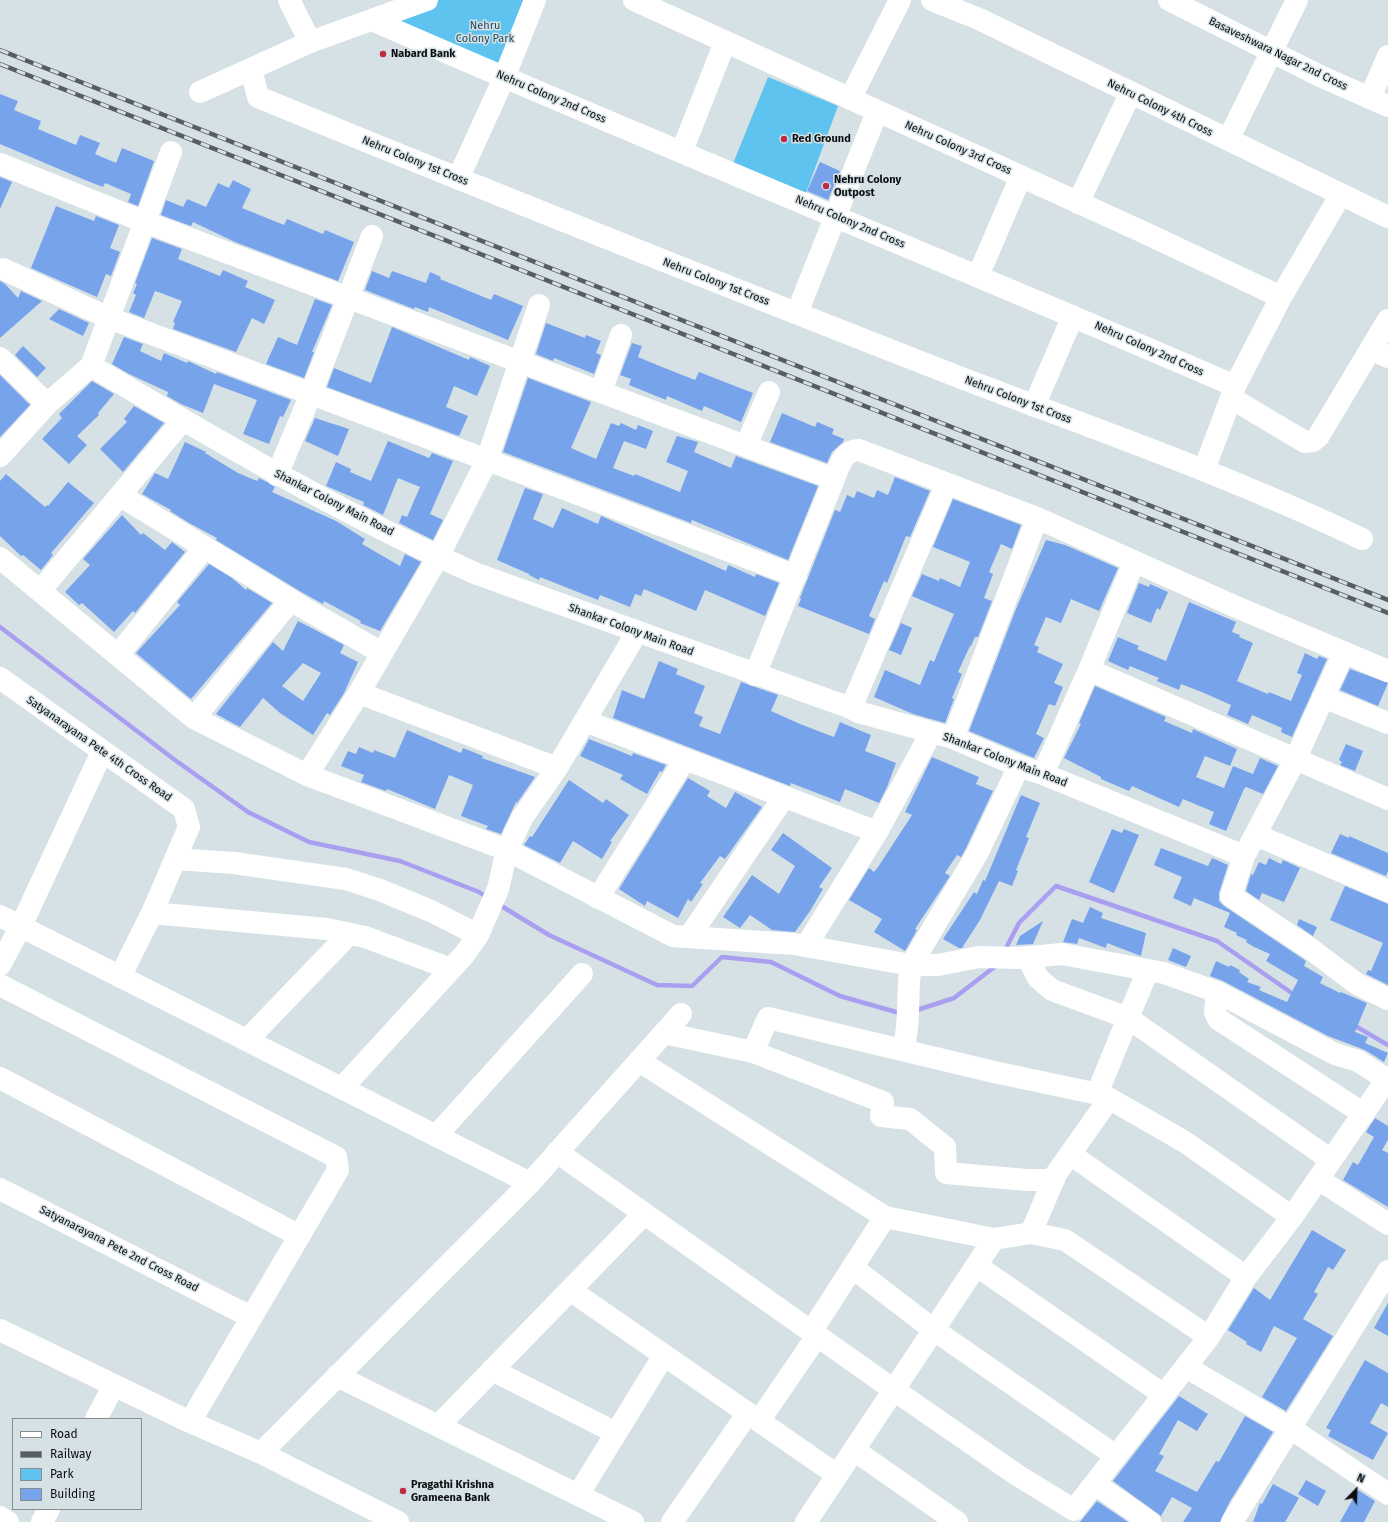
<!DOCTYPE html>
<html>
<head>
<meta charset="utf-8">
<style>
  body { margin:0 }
  #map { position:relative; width:1388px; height:1522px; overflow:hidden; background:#d6e1e6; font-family:"Fira Sans",sans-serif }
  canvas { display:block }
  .legend { position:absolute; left:12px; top:1418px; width:130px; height:92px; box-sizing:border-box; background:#d6e1e6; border:1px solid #858d91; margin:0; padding:5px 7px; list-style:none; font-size:12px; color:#0c0f11 }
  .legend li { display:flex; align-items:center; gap:8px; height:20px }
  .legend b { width:20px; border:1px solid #858d91 }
  .north { position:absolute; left:1336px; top:1470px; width:40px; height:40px; -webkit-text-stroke:3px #d6e1e6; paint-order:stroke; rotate:23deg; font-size:11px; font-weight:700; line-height:16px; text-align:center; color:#0c0f11 }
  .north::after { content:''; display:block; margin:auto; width:14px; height:18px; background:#0c0f11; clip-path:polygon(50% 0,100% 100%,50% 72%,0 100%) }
</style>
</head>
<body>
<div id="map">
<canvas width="1388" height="1522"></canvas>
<ul class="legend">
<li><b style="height:5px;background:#fff"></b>Road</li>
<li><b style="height:5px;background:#575d60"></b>Railway</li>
<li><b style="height:11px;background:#5ec3ef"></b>Park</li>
<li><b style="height:11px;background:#77a3eb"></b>Building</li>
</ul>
<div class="north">N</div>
</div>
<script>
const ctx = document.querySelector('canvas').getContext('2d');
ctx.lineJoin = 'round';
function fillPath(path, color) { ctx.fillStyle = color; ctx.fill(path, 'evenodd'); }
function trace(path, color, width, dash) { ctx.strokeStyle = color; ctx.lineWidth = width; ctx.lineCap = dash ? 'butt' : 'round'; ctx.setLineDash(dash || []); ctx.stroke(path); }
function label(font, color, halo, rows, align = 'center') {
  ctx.font = font + ' "Fira Sans",sans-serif'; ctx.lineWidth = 3; ctx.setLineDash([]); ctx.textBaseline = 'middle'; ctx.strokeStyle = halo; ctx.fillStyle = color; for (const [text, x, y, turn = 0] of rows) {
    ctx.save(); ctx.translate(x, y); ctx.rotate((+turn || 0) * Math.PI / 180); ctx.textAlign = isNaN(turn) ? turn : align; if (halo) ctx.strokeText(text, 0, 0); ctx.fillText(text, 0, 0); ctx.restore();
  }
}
fillPath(new Path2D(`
  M435 0H532L502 75 383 20Z
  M768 77 838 106 804 198 730 171Z`), '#5ec3ef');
trace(new Path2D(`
  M0 627 175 760 248 812 309 842 400 861 479 892 488 898
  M498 904 549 935 657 985 692 986 722 957 771 962 840 996 903 1014
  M1004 952 1019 923 1056 886 1217 941 1296 996
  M914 1011 954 998 997 965
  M1352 1024 1388 1045`), '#a99eef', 4.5);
fillPath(new Path2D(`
  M0 94 18 101 14 110 41 121 38 129 76 145 80 135 100 143 95 154 116 163 122 148 154 161 138 206 128 202 131 194 105 183 103 187 85 180 0 144Z
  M820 162 840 171 828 200 807 191Z
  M0 177 12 182 0 209Z
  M233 180 251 189 242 208 284 225 287 219 323 234 325 230 354 242 338 281 235 242 193 222 191 226 161 215 166 200 183 207 187 199 206 207 218 183 229 188Z
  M56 206 94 221 96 216 119 225 110 248 120 252 111 276 106 274 97 297 31 268Z
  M152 238 182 249 178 259 220 276 223 270 248 281 245 287 275 300 264 324 252 318 236 352 173 329 175 323 173 322 182 301 161 293 155 291 144 318 129 312 136 295 133 293 137 284 135 283Z
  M372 271 389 278 392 271 426 283 430 272 441 277 440 279 491 300 494 294 523 306 508 340 429 307 428 312 415 307 414 309 365 290Z
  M0 281 5 284 18 298 21 291 42 301 0 338Z
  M315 299 332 305 312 352H314L304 378 266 364 278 337 297 345Z
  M59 309 89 323 83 336 49 319Z
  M546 323 585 338 586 335 601 341 596 353 601 355 594 374 554 358 553 361 536 354Z
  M392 327 469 360 470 357 490 366 477 396 454 386 446 407 468 416 459 436 327 387 334 368 371 383Z
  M124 337 143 344 140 351 161 361 164 353 187 363 188 361 216 374 217 372 291 400 283 417 280 416 269 444 243 434 257 400 214 384 203 413 181 404 167 396 168 392 129 374 112 364Z
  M632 343 642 346 638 357 662 367 695 380 699 372 753 393 741 422 704 406 702 411 667 396 666 400 629 385 631 379 620 375Z
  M23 346 46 368 37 377 15 355Z
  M0 375 30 405 0 437Z
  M528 378 591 402 571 448 596 459 611 423 619 426 621 423 636 430 638 425 653 431 646 449 624 441 613 468 634 476 635 474 680 492 688 471 666 462 677 436 698 442 694 452 731 468 736 456 818 486 788 560 692 520 691 523 503 452Z
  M92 381 114 394 98 413 99 415 77 436 87 445 69 464 42 439 62 418 59 414Z
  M134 406 164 423 123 472 100 449 127 422 124 419Z
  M782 413 815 427 817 422 834 429 832 434 844 439 843 442 832 452 827 463 770 442Z
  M315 418 349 429 338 456 305 441Z
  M388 441 429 458 432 453 453 461 430 514 443 520 433 540 399 523 402 515 407 517 420 487 398 478 383 515 363 505 364 502 326 486 336 462 351 469 350 472 371 481Z
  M185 442 206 452 205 453 238 473 257 481 259 478 267 482 275 487 272 492 336 521 365 539 362 544 400 566 405 554 421 562 380 631 360 623 361 621 324 601 323 604 303 593 216 540 217 538 189 523 170 511 171 510 142 494 155 473 168 479Z
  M6 474 45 507 47 505 48 506 68 482 94 503 51 553 53 555 41 570 23 555 21 556 0 536V481Z
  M895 477 930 491 910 537 906 536 887 583 884 581 869 616 875 619 869 634 798 606 801 599 800 598 835 510 840 512 847 495 854 498 857 491 874 498 877 490 888 495Z
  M525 488 543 494 533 519 553 528 562 508 598 524 601 516 726 571 728 565 755 577 756 574 779 583 765 616 705 590 696 611 644 589 641 596 635 594 630 607 600 595 598 600 540 577 539 580 529 575V574L497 560Z
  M953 499 1021 525 1012 549 1001 544 989 572 993 574 984 598 992 601 978 637H975L971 646H970L958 672 962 674 952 698 954 699 945 723 913 714 874 697 885 670 920 685 930 660 934 662 945 635 954 614 912 596 922 574 939 581 940 578 960 587 970 562 933 547Z
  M122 515 141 535 143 533 165 550 172 542 185 552 135 613 133 611 114 632 82 603 79 605 65 592 90 565 83 559Z
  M1046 540 1065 545 1118 568 1099 611 1071 599 1061 623 1046 617 1034 645 1039 647 1037 652 1063 664 1054 683 1063 687 1055 706 1049 704 1036 734 1044 738 1034 758 969 731 1016 609Z
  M209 564 232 578 246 590 247 588 272 603 191 699 136 653 180 605 177 602Z
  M1139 583 1149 587 1150 584 1168 592 1160 610 1157 608 1151 623 1127 613Z
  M1189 602 1236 622 1232 632 1240 635 1239 637 1253 643 1237 681 1268 694 1269 692 1291 701 1302 675 1297 673 1305 653 1317 659 1319 656 1327 659 1292 737 1281 732 1282 728 1252 715 1248 724 1227 715 1231 705 1204 693 1181 684 1179 690 1157 681 1159 678 1130 666 1128 670 1108 661 1118 637 1139 646 1137 649 1166 661Z
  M298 621 344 645 340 653 358 662 344 693 330 715 327 713 313 735 280 713 263 698 240 727 216 714 273 642 283 651ZM303 663 321 673 303 701 282 686Z
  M901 623 912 628 901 655 889 650Z
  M659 661 678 669 676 674 705 686 694 713 703 717 699 726 720 734 741 682 778 695 771 711 800 724 834 737 840 722 871 735 865 751 896 763 887 787 879 803 845 789 840 802 791 783 790 786 613 718 622 690 644 699Z
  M1350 669 1388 683 1378 706 1340 690Z
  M1095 686 1166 717 1164 721 1192 733 1193 729 1237 749 1230 766 1205 756 1196 777 1224 788 1233 766 1253 774 1260 758 1278 766 1263 794 1246 787 1244 789 1226 831 1209 824 1214 812 1183 799 1179 807 1132 786 1129 791 1101 779V777L1064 758 1081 724 1079 723Z
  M407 730 461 753 463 748 483 756 482 758 535 777 517 803 516 802 501 834 486 829 488 826 461 816 473 785 449 775 435 809 387 789 386 791 361 782 364 775 341 766 348 751 356 754 359 747 373 753 374 750 395 758Z
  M589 739 632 756 633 753 666 765 662 772 660 771 647 794 620 779 623 775 580 756Z
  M1346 744 1363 751 1355 771 1340 765 1342 762 1339 760Z
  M932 757 979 777 976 784 993 791 966 848 961 857 957 855 945 873 950 876 915 929 917 930 905 951 874 932 882 919 849 900 869 868 874 872 878 867 912 815 905 812Z
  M688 778 710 791 707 796 726 808 735 792 762 807 725 859 720 856 700 883 703 884 691 902 688 899 678 918 647 901 645 906 619 889Z
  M569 780 603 803 606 799 629 815 610 841 612 842 602 859 573 841 560 863 524 845 530 836 532 837Z
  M1021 795 1040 803 1026 837 1029 838 1016 870 1018 871 1012 886 999 881 980 920 962 948H959L943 939 974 892 977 894 983 880 985 881Z
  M1112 829 1122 833 1124 829 1139 835 1114 893 1089 882Z
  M783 833 832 868 819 887 823 889 810 911 795 932 772 930 750 915 740 928 723 917 752 875 779 894 795 866 771 850Z
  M1340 834 1349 838V836L1388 853V871L1386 876 1331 853Z
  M1161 848 1208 866 1212 858 1228 865 1219 893V901L1224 906 1306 961 1304 966 1323 977 1320 983 1340 993 1341 992 1367 1003 1355 1032 1368 1037 1365 1043 1388 1053 1384 1062 1365 1050 1328 1036 1223 981 1210 976 1216 961 1229 967 1230 965 1240 970 1239 972 1249 979 1247 982 1261 987 1259 990 1287 1002 1298 980 1266 961 1270 954 1254 947 1246 942 1247 940 1236 935 1237 933 1224 927 1230 913 1194 898 1191 906 1173 898 1182 877 1154 865Z
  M1269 858 1281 864 1283 860 1300 868 1284 902 1262 893 1259 900 1246 891 1251 874 1253 875 1259 862 1266 865Z
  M1345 886 1388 904V985L1366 974 1368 970 1371 971 1383 943 1330 920Z
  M1090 907 1103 913 1101 918 1146 933 1141 956 1107 943 1106 948 1079 938 1077 944 1063 942 1072 919 1083 923Z
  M1299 919 1317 927 1313 936 1297 925Z
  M1043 921 1033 944 1016 945 1020 936Z
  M1173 948 1191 956 1186 967 1168 960Z
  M1375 1118 1388 1126V1140L1382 1150 1388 1153V1207L1343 1180 1353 1162 1358 1165 1374 1137 1366 1132Z
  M1312 1230 1346 1250 1333 1270 1328 1267 1314 1292 1318 1294 1303 1319 1333 1336 1286 1411 1262 1397 1297 1338 1274 1326 1261 1352 1246 1344 1247 1342 1228 1330 1254 1288 1270 1300Z
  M1388 1303V1336L1374 1328Z
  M1365 1360 1388 1373V1407L1381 1403 1370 1423 1388 1433 1373 1460 1328 1436 1331 1430 1326 1428Z
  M1179 1396 1208 1414 1197 1431 1178 1420 1159 1454 1164 1456 1155 1471 1197 1492 1216 1461 1219 1462 1245 1416 1273 1432 1229 1503 1220 1522H1183L1192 1508 1172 1497 1161 1516 1113 1481Z
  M1306 1480 1326 1491 1318 1506 1298 1494Z
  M1273 1484 1299 1498 1285 1522H1253L1260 1503 1262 1504Z
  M1358 1490 1375 1501 1364 1522H1340Z
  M1097 1501 1128 1522H1080Z`), '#77a3eb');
trace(new Path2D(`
  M289 0 310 42
  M634 0 1143 232 1281 297
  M932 0 979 19 1388 217
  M1169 0 1320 76 1388 106
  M374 21C660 146 949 262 1235 386L1231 398 1305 442 1313 441 1318 437 1388 320
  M251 69 258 97C487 191 716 282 946 372 1085 426 1227 474 1362 539
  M200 92 310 42 427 0
  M1370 98 1388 56
  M850 99 900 0
  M1228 140 1297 0
  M682 151 725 42
  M0 164 145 222 834 479
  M458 179 504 78 535 0
  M1078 203 1130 94
  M3 269 109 318 796 576
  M978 276 1021 176
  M797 313 877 112
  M1371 349 1388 357
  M0 358 47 404 91 366C217 440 343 515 477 574L851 708 858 712 953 738 1019 766 1043 774 1244 856 1296 758 1344 652
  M91 366 171 152
  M1235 386 1281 297 1341 194
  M601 392 621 335
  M1034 406 1073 316
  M746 446 769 392
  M0 456 47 404
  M1204 470 1231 398
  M277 475 311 394 372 236
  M121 496 302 607 382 653
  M0 558 194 718 307 775 507 850 673 936 794 944 911 965H938L979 957 1019 958 1062 954 1164 973 1217 992 1335 1054 1358 1061 1388 1080
  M40 591 183 420
  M118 655 205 547
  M1089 670 1388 799
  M755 675 834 479C839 466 843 450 859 450L1037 518 1234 606 1388 671
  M0 678 184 809 189 827 152 913 120 977
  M359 693 557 768
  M1323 697 1388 723
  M851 708 946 485
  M194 718 291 600
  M585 721 877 832 806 946
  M953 738 1037 518
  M1043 774 1089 670 1134 562
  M307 775 359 693 438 557 487 460 539 305
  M877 832 931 733
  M1256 835 1388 891
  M1244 856 1231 896 1312 950 1357 984 1388 999
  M175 859 234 863 346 879 380 890 433 912 478 935 498 889 507 850 522 818 557 768 637 632
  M598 898 685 759
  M152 913 327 929 365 937 451 969
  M0 916 530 1183
  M689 937 784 797
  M1027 957 1038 978 1052 990 1128 1018 1148 970
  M0 965 21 926 102 752
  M0 985 336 1157 338 1170 190 1422
  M1217 992 1215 1012 1218 1019 1364 1114
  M664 1033 753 1052 768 1018 994 1072 1103 1095 1185 1142 1292 1217
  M247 1040 349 934
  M903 1050C911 1022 906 993 911 965L977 854 1019 766
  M753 1052 883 1102 881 1116 910 1119 945 1147 946 1173 1027 1180H1054
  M639 1061 885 1217 994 1239 1031 1233 1065 1240 1209 1337
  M0 1078 298 1235
  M342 1088 464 955 478 935
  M1097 1094 1128 1018 1331 1160
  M436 1136 582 974
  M557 1152 894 1390 1017 1475 1074 1510 1209 1337 1246 1277 1292 1217 1387 1079
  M1070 1154 1246 1277
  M1318 1179 1388 1224
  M0 1189 237 1310 252 1316
  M1031 1233 1056 1174 1109 1099
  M977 1266 1164 1395
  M853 1268 934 1330 1116 1456
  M570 1290 837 1475
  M0 1330 190 1422 261 1453 398 1522
  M811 1332 885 1217
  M1186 1367 1290 1428 1388 1494
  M492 1370 616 1433
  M337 1376 633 1522
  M96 1419 114 1385
  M759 1421 817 1336
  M438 1426 644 1214
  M854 1450 957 1522
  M261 1453 530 1183 681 1014
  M1095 1484 1150 1522
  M578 1495 664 1355
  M0 1517 8 1522
  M42 1522 49 1509
  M672 1522 748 1413
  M806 1522 994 1239
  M1232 1522 1388 1271`), '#fff', 22);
const rail = new Path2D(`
  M0 50 1388 600
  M0 64 1388 613`);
trace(rail, '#575d60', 4.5);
trace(rail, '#d6e1e6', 3, [9]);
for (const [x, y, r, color] of [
  [383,54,4,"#bc2b40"],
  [784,139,4,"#bc2b40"],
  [826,186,4,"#bc2b40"],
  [403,1491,4,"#bc2b40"]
]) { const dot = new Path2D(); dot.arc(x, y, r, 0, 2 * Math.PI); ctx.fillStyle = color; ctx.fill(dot); trace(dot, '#d6e1e6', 1.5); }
label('11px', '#204c5f', '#d6e1e6', [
  ["Nehru",485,26],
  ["Colony Park",485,39]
]);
label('bold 11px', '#0c0f11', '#d6e1e6', [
  ["Nabard Bank",391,54],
  ["Red Ground",792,139],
  ["Nehru Colony",834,180],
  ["Outpost",834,193],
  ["Pragathi Krishna",411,1485],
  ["Grameena Bank",411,1498]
], 'left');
label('11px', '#0c0f11', '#d6e1e6', [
  ["Basaveshwara Nagar 2nd Cross",1278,54,26],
  ["Nehru Colony 2nd Cross",551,97,23],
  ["Nehru Colony 4th Cross",1160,108,26],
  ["Nehru Colony 3rd Cross",958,148,24],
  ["Nehru Colony 1st Cross",415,161,22],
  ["Nehru Colony 2nd Cross",850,222,23],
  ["Nehru Colony 1st Cross",716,282,21],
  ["Nehru Colony 2nd Cross",1149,349,24],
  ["Nehru Colony 1st Cross",1018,400,21],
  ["Shankar Colony Main Road",334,503,27],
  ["Shankar Colony Main Road",631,630,20],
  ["Satyanarayana Pete 4th Cross Road",99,749,35],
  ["Shankar Colony Main Road",1005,760,21],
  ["Satyanarayana Pete 2nd Cross Road",119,1249,27]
]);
</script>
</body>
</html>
